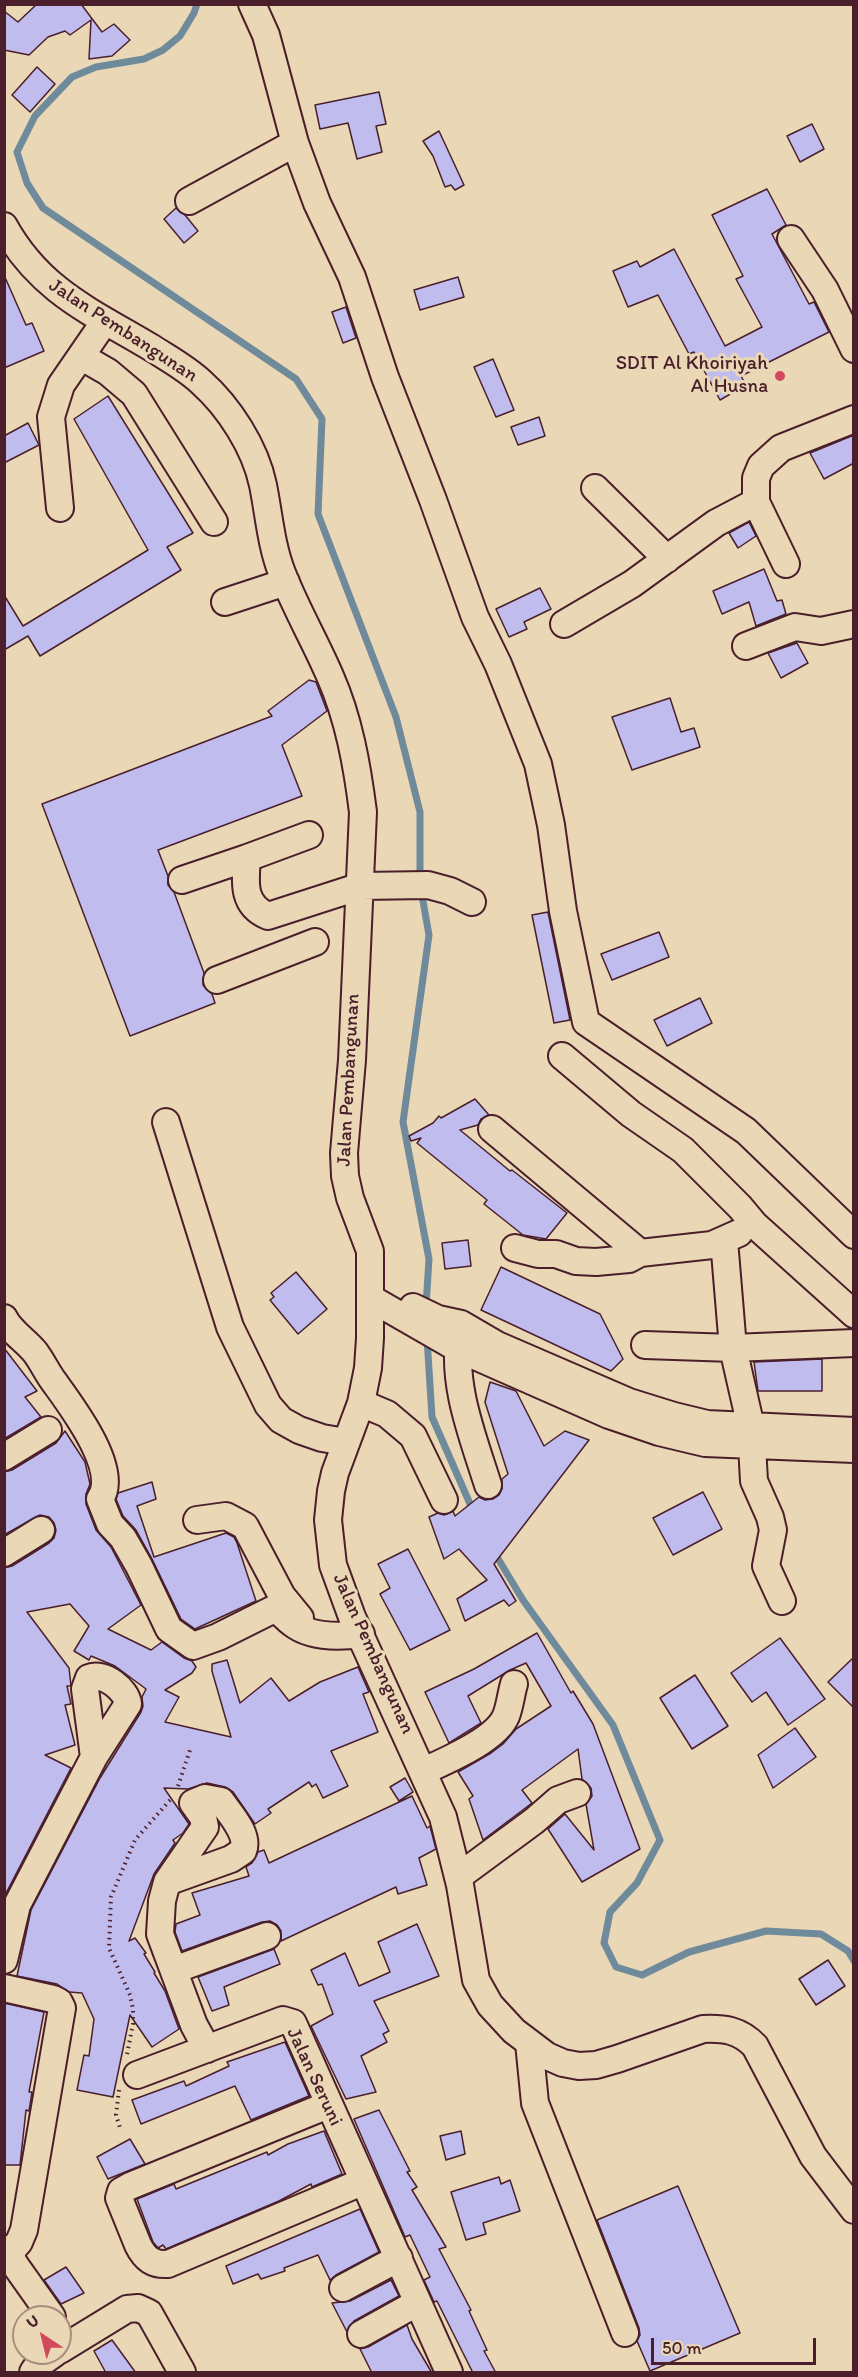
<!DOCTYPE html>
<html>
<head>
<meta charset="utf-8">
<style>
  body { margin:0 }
  #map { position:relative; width:858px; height:2377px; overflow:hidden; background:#e9d7b5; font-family:Itim,sans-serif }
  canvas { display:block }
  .frame { position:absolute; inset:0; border:6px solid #4a1f2b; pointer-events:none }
  .north { position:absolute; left:12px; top:2305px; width:60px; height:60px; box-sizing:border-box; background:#e9d7b5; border:2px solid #a98d7e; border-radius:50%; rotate:325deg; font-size:16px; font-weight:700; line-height:24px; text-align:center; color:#4a1f2b }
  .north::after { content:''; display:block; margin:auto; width:21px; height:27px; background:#d1495b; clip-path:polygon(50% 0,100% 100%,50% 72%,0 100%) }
  .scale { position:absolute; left:651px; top:2338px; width:165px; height:27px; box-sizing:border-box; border:3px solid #4a1f2b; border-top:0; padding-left:8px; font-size:18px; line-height:21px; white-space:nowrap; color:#4a1f2b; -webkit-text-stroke:4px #e9d7b5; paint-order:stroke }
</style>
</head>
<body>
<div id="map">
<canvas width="858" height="2377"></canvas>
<div class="frame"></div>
<div class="north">U</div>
<div class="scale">50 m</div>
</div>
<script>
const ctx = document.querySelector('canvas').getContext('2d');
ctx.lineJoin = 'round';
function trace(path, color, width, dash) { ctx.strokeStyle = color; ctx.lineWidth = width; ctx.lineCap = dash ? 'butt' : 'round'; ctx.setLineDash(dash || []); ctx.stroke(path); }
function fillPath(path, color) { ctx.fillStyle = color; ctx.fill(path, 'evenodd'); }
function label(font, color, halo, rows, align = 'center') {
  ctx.font = font + ' Itim,sans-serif'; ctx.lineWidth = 6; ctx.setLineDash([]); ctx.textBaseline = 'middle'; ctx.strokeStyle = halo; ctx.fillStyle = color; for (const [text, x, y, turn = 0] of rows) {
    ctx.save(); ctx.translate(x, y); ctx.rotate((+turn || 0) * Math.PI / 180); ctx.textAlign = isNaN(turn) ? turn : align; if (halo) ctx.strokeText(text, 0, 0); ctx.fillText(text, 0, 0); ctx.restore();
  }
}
trace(new Path2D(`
  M197 4 194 13 180 36 163 50 144 59 96 67 72 77 35 116 17 152 27 183 43 208 296 379 322 419 318 514 396 717 420 812V879
  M421 890 429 935 403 1122 429 1259 426 1306
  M427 1338 432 1417 474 1513
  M494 1552 523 1600 613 1725 660 1840 637 1883 610 1912 604 1943 616 1967 642 1975 689 1952 766 1931 821 1934 848 1951 854 1961`), '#6e8a9b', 7);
const building = new Path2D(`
  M37 4H81L102 32 114 24 130 40 112 56 89 59 91 20 70 35 65 31 48 37 29 55 4 50V11L18 22Z
  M37 67 55 84 30 112 12 95Z
  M379 92 386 124 376 126 382 152 357 159 348 123 320 129 315 105Z
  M812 124 824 149 800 162 787 136Z
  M439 131 464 185 455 190 451 185 445 187 433 156 423 141Z
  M767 189 786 225 772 234 809 304 814 302 829 332 741 376 746 385 720 400 694 352 689 354 658 295 628 307 613 271 637 261 640 267 674 249 725 346 762 327 736 279 743 276 712 215Z
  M176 208 185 215 198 231 184 243 164 219Z
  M4 275 26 325 32 323 44 351 4 368Z
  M458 277 464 297 420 310 414 290Z
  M346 307 356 338 343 343 332 312Z
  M493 359 514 410 496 417 474 367Z
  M108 396 193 533 167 547 181 570 40 656 28 636 4 650V595L23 626 148 550 74 419Z
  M539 417 545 436 518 445 511 427Z
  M28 423 39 445 4 463V436Z
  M854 435V463L824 479 810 453Z
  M749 522 756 536 738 548 729 533Z
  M764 569 777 601 782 600 786 614 756 626 749 602 722 614 713 591Z
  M540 588 551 609 524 622 527 629 509 637 496 609Z
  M797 643 808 663 781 678 768 653Z
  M309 680 316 682 327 711 282 745 302 796 158 850 168 876V885L174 892 204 973 203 985 212 994 215 1003 130 1036 42 804 272 716 268 711Z
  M670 698 681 732 694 728 700 747 632 770 612 717Z
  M548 912 570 1020 554 1023 532 915Z
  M659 932 669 957 612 980 601 954Z
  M700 998 712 1023 667 1046 654 1020Z
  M475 1099 489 1115 481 1119 478 1125 460 1130 510 1171 512 1170 567 1213 546 1239 523 1235 484 1204 487 1200 417 1143 421 1138 411 1141 409 1136 433 1123 439 1116 441 1118Z
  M468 1240 471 1266 445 1269 442 1243Z
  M501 1267 600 1314 623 1359 611 1371 481 1310Z
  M296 1272 327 1309 298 1334 270 1300 274 1297 271 1293Z
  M4 1348 37 1391 25 1397 41 1417 4 1439Z
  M822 1359V1391H758L754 1362Z
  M490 1382 516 1391 544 1446 565 1431 589 1440 494 1564 516 1601 509 1606 504 1600 465 1621 457 1599 487 1580 459 1549 444 1559 429 1517 438 1513 444 1515 453 1511 455 1516 479 1497 485 1500 493 1499 499 1495 502 1489V1479L508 1474 485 1402Z
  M65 1431 85 1462 90 1484 86 1494V1504L96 1530 111 1547 141 1605 108 1629 151 1650 162 1642 184 1658 192 1661 196 1667 192 1673 165 1690 179 1697 165 1722 231 1737 212 1671V1664L227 1660 240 1703 271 1678 289 1701 320 1682 358 1667 369 1692 363 1694 378 1732 331 1751 348 1786 323 1798 316 1784 312 1787 309 1782 268 1809 271 1813 255 1824 233 1792 225 1787 207 1783 188 1789 164 1788 189 1824 183 1833 173 1840 175 1843 154 1874 129 1941 135 1938 146 1953 144 1954 155 1972 154 1973 165 1991 179 2029 152 2047 130 2015 113 2097 77 2090 84 2055 89 2056 94 2019 82 1993 69 1992 57 1984 17 1976 31 1910 100 1778 141 1712 143 1706 142 1697 146 1689 115 1666 91 1656 89 1660 74 1651 89 1626 70 1604 27 1612 69 1668 71 1686H67L71 1704 65 1705 75 1745 45 1755 71 1768 4 1897V1568L12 1566 49 1543 54 1538 56 1530 54 1523 49 1517 40 1515 4 1535V1472L12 1470 56 1443Z
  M152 1482 156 1499 137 1506 154 1557 226 1533 234 1537 237 1543 256 1601 195 1629 181 1619 152 1559 136 1530 123 1516 116 1499 118 1493Z
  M703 1492 722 1529 673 1555 653 1518Z
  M408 1549 450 1630 410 1650 380 1594 390 1588 378 1564Z
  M537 1633 571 1693 573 1691 593 1724 640 1849 582 1882 548 1829 565 1814 594 1850 586 1804 592 1796 591 1788 582 1779 578 1749 522 1790 532 1803 483 1840 469 1799 473 1796 458 1772 491 1753 503 1744 516 1729 551 1706 526 1663 510 1670 468 1696 481 1723 449 1743 425 1692 474 1669Z
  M780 1638 825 1699 788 1725 766 1692 752 1702 731 1673Z
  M854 1657V1708L828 1682Z
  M695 1675 728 1726 692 1749 660 1698Z
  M795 1728 816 1757 773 1788 758 1755Z
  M405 1778 413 1792 399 1801 390 1787Z
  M412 1796 427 1828 430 1826 436 1849 419 1858 427 1885 398 1894 396 1887 281 1941V1931L277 1925 270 1921 262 1922 182 1951 175 1932 176 1924 200 1915 192 1893 249 1876 246 1867 252 1863 258 1852 264 1850 269 1863Z
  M417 1924 439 1976 374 2001 389 2031 383 2034 387 2042 361 2056 376 2092 346 2099 311 2026 333 2014 322 1984 318 1985 311 1970 345 1953 359 1986 390 1972 378 1942Z
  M274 1949 280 1964 224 1987 229 2005 212 2011 198 1977Z
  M828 1960 845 1986 816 2005 799 1979Z
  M4 2003 44 2012 29 2092H32L29 2111 26 2110 20 2165H4Z
  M285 2042 309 2096 251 2120 235 2086 141 2124 132 2100 184 2081 186 2086 229 2066 227 2062Z
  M379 2110 410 2171 407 2172 417 2187 412 2190 446 2247 439 2249 471 2310 469 2311 487 2350 484 2351 496 2373H473L437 2301 434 2302 424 2280 430 2277 410 2235 405 2237 354 2119Z
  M324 2131 342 2174 312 2187 311 2184 279 2201 166 2249 163 2245 158 2248 153 2242 137 2199 174 2184 176 2189 267 2152 268 2155 288 2144Z
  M461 2131 465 2154 446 2160 440 2136Z
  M130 2139 145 2164 108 2179 97 2157Z
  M499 2177 501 2184 510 2180 520 2211 483 2223 486 2234 466 2240 451 2192Z
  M678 2186 740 2333 650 2371 637 2341 640 2335 639 2328 597 2220Z
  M360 2209 379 2252 336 2275 330 2280 318 2255 284 2268 285 2271 261 2279 258 2274 233 2284 226 2266Z
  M66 2267 84 2293 61 2304 44 2280Z
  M391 2280 399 2296 354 2321 347 2332 332 2303 350 2301Z
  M407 2325 412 2339 432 2373H372L360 2349 368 2347Z
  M112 2340 136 2373H106L94 2351Z`);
fillPath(building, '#c0bcee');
trace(building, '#4a1f2b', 1.5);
const minor = new Path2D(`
  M252 4 266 35 295 143 317 203 352 277 385 377 433 500 475 617 498 664 538 764 551 825 563 911 586 1022 746 1131 854 1235
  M189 201 295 143
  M4 226C40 291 92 312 152 348 169 359 186 368 201 382 229 407 255 447 263 485 269 515 271 545 282 573 296 609 315 641 330 676 349 719 357 765 363 812L352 1060 344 1153 345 1176 350 1198 370 1251V1338L368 1368 361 1403 335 1473 331 1491 328 1520 333 1565 352 1617 443 1817 460 1885 476 1980 490 2005 514 2031 547 2056 563 2063 579 2066 596 2065 617 2059 703 2029C724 2028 740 2030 755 2046L813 2156 854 2210
  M791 239 825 290 854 349
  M82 357 108 372 134 394 214 522
  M595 488 667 559
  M60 508 51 417 61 385 105 321
  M786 564 756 502V478L761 466 781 448 854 419
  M225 602 286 582
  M564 624 632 584 716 523 756 502
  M746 646 795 627 821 631 854 624
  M309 835 247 858C245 882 242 905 268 916L361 886 428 885 450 891 472 902
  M182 880 247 858
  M217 980 315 942
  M562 1056 631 1114 683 1150 740 1207 755 1225 854 1314
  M166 1122 230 1327 268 1405 281 1420 299 1430 322 1438 346 1442
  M492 1129 640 1253 712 1245 739 1233
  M724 1240 733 1348 751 1427 754 1481 770 1517 773 1530 766 1566 782 1601
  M515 1248 538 1254H556L576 1261 596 1262 629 1259 640 1253
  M370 1298 457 1348 609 1415 659 1432 705 1443 854 1449
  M413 1307 438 1319 461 1324 497 1345 629 1402 674 1416 707 1424 854 1431
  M4 1318C11 1332 24 1339 35 1352 41 1360 46 1370 52 1379 69 1403 121 1469 100 1499L110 1524 123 1538 139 1566 169 1629 193 1646 218 1637 274 1609C282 1612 285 1618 292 1623 311 1638 339 1637 361 1634
  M460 1333C451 1384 473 1437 488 1485
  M645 1345 733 1348 854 1343
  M361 1403 387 1414 413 1436 444 1500
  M4 1457 48 1430
  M197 1520 226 1516 245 1526 282 1596 300 1618
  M4 1553 41 1530
  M424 1771C447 1760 496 1740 506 1716 510 1706 511 1694 514 1684
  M458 1877 534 1821 558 1800 577 1793
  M167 1882 231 1859 243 1851C250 1835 230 1814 221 1801L205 1798 193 1803 203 1817 205 1827 167 1882 162 1901 160 1934 194 2025 207 2049
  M4 1960 17 1905 94 1757 128 1704C127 1690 103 1671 89 1678L85 1689 94 1757
  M174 1970 267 1936
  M4 1988 53 1999 59 2002 62 2008 24 2230 19 2242 11 2251
  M529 2043 535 2103 625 2333
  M137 2075 283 2020 293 2023 449 2372
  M328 2105 130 2186 121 2191 119 2198 138 2245C145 2259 153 2265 168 2264L362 2182
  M4 2249 11 2251 13 2262 52 2317
  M343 2288 399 2258
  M361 2334 417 2303
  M60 2350 127 2309 138 2308 149 2313 182 2372
  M33 2372 38 2365 55 2353`);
trace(minor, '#4a1f2b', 30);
trace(new Path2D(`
  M178 1786 190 1750
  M127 2054 133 2024V2009L130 1995 109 1948 111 1897 135 1840 170 1800
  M119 2090 116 2115 120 2128`), '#4a1f2b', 4, [1.5, 4.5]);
trace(minor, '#e9d7b5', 26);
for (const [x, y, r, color] of [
  [780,376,6,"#d1495b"]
]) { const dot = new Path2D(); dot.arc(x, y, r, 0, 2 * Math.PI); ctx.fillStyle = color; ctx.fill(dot); trace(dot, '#e9d7b5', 2); }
label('20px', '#4a1f2b', '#e9d7b5', [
  ["Jalan Pembangunan",123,331,33],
  ["Jalan Pembangunan",349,1080,-87],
  ["Jalan Pembangunan",373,1654,66],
  ["Jalan Seruni",314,2077,65]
]);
label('20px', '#4a1f2b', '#e9d7b5', [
  ["SDIT Al Khoiriyah",768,364],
  ["Al Husna",768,387]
], 'right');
</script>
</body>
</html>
